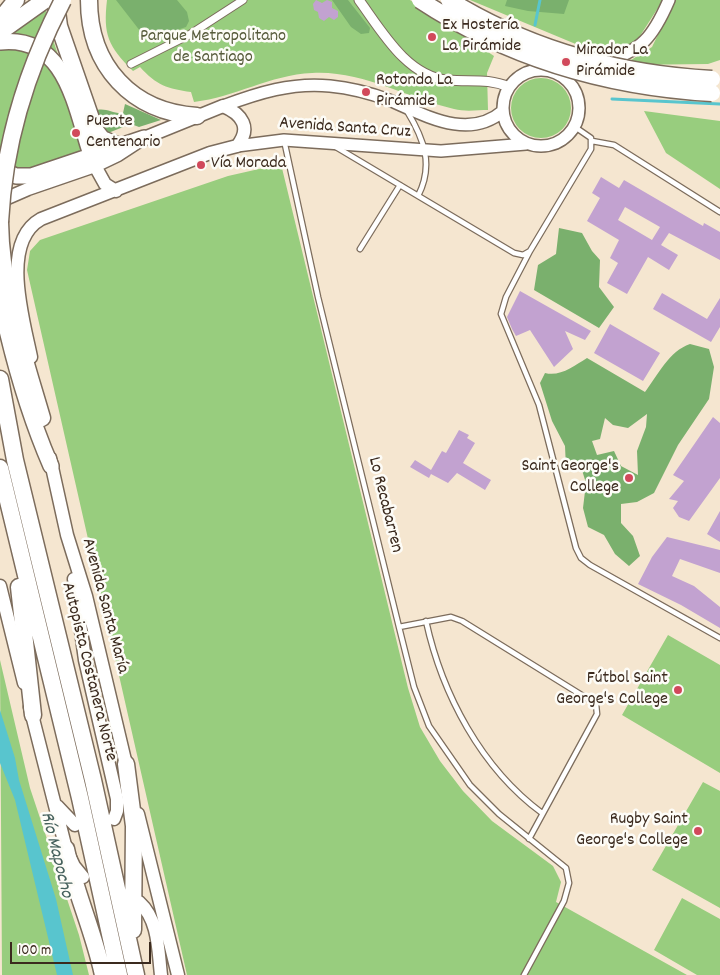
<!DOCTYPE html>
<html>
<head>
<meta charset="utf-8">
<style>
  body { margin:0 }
  #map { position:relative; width:720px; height:975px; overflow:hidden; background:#f5e6d0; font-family:Dekko,sans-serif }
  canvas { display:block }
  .scale { position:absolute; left:10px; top:942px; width:141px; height:22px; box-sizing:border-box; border:2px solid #3b2a1e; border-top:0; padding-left:6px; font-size:15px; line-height:18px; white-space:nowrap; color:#3b2a1e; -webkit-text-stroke:4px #fdfcf7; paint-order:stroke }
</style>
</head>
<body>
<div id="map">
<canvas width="720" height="975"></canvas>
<div class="scale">100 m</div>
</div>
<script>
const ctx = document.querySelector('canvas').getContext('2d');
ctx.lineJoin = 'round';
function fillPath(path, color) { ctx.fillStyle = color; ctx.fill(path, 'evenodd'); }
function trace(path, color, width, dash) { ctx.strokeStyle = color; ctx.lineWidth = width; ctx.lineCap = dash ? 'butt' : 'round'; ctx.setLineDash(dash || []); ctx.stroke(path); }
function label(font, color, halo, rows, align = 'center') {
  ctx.font = font + ' Dekko,sans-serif'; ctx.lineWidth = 5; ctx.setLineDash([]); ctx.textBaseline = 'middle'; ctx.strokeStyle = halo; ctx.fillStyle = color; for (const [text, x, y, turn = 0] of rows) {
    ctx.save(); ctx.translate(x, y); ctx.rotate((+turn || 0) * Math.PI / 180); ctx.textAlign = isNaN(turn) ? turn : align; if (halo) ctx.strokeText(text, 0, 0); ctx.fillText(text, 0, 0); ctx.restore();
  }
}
fillPath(new Path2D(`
  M107 0H410L494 56 487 73 488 110C478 110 465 112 454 109 407 98 362 70 312 73 270 75 235 97 194 102L191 92C168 89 156 85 140 67L133 71C108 46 103 35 107 0Z
  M470 0H663L633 47 602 55Z
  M675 0H720V60L708 64 623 65 652 47Z
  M46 10 49 27 58 55 49 47 5 37Z
  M25 47 59 76 81 148 78 154 24 171 0 163V48Z
  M511 108a30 30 0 1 1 60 0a30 30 0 1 1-60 0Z
  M644 111 720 121V189L666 153Z
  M281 164 408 688 420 727 440 761 463 791 492 821 553 866 561 882 556 902 687 975H187L27 270 30 251 40 240 228 176Z
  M668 635 720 665V773L622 715Z
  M0 660 30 788 79 935 89 975H2Z
  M703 782 720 791V908L652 870Z
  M682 898 720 919V975H697L654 950Z`), '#98cd7e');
fillPath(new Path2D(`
  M116 0H177L187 12 189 21 186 27 150 39 144 36Z
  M332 0H348L370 28 369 33 361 34 351 27Z
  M507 0H569L564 14 528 11 505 6Z
  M125 104 161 120 139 127 131 124 108 133 102 130 97 110C107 108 113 114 123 113Z
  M559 228 582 233 592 251 600 260 599 287 614 307 599 328 534 290 538 265 556 254Z
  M690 344 709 349 714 367 709 399 678 445 654 493 637 502 621 504V523L633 536 640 556 629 566 615 554 604 535 588 527 583 508 586 483 581 467 566 468 565 446 552 421 540 383 545 373C560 377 574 366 587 358L645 392C658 375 669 351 690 344ZM647 414 646 427 637 451 638 475 621 466 614 451 597 455 592 441 600 439 605 418 613 425 628 428Z`), '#7ab06d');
fillPath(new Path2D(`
  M0 710 15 758 19 780 56 899 73 975H57L15 800 0 763Z`), '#58c5ce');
trace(new Path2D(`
  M535 25 540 0
  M612 99 720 104`), '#58c5ce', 3);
fillPath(new Path2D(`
  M316 0 322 3 327 0 332 2V8L338 11V17L334 20 329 17 324 21 319 18 318 12 314 10 313 4Z
  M601 177 619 188 624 180 696 222 703 226 704 223 720 232V260L669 233 661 245 678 255 669 270 648 257 627 294 607 283 618 263 610 258 619 240 587 221 600 198 592 193ZM625 207 660 227 652 240 618 220Z
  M520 291 591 331 585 340 565 331 573 349 554 367 530 330 516 336 512 329 507 317Z
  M662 293 707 319 720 298V327L711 342 653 309Z
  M610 324 660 353 643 381 594 353Z
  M713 417 720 423V478L689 521 679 517 673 508 678 501 669 499 684 481 673 475Z
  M459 430 469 435 467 438 475 443 463 463 491 480 485 490 457 473 448 483 431 474 429 478 410 467 415 460 431 470 442 451 446 453Z
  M720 511V542L707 534Z
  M667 537 720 550V573L680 559 672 576 694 586 720 607V628L681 605 638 584 652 557Z`), '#c2a2d0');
const service = new Path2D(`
  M407 111C424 139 434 165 418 196
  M284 140 318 297 399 627 414 687 429 726 470 785 499 814 566 868 569 883 564 901 524 975
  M592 141 614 145 720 212
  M336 147 514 253 523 255 530 251 591 149V138L575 127
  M360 249 400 185
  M530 251 506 297 501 314 539 405 576 548 581 558 590 565 720 638
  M426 621C442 694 481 768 542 813
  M399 627 451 617 462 621 596 704 597 714 529 839`);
const pedestrian = new Path2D(`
  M131 64 189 35 243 0`);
const minor = new Path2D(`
  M359 0C381 30 407 77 448 80 470 82 488 78 509 87`);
const tertiary = new Path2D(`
  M603 62C642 51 653 37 669 0
  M503 108a38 38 0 1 1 76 0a38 38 0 1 1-76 0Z
  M223 106C258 93 292 82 330 86 351 88 370 93 389 100 425 115 468 141 503 111
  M237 146 284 140 441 151 526 144`);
const secondary = new Path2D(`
  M95 166 105 184 116 191
  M5 199 28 189 95 166 118 155 144 138 223 106C242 114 252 128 237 146L210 153 41 219C0 242 23 318 31 357
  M50 458 67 535 86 596 128 773
  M74 579 85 660 117 799V811L114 819
  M0 586 24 683
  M30 707 66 849 74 866 83 877
  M57 806 75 825
  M138 814 178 975
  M139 902C159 920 158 950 161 975`);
const primary = new Path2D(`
  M0 42C71 34 76 118 95 166
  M0 169 16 176H31L144 138
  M0 299C12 356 28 413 51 466`);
const motorway = new Path2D(`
  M89 0C89 66 132 112 197 116
  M56 4 59 26 95 130 102 139 119 146
  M0 20 16 0
  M0 32 45 0
  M0 222C1 289 23 353 42 418
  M0 379 15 460 93 780 136 975
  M0 468 80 798 119 975
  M19 587 33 715
  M126 764 134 826 133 930
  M66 849C75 892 94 932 103 975`);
trace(service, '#7c6c5c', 7);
trace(pedestrian, '#7c6c5c', 9);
trace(minor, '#7c6c5c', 11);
trace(tertiary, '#7c6c5c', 14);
trace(secondary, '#7c6c5c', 15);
trace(primary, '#7c6c5c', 18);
trace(motorway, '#7c6c5c', 19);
trace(service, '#fff', 4.5);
trace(pedestrian, '#fff', 7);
trace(minor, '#fff', 9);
trace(tertiary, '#fff', 11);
trace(secondary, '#fff', 12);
trace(primary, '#fff', 15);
trace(motorway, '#fff', 16);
const motorwayBridge = new Path2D(`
  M420 0C508 58 608 87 712 93
  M449 0C529 49 619 74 712 79
  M0 222C4 144 27 69 63 0`);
trace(motorwayBridge, '#7c6c5c', 19, []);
trace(motorwayBridge, '#fff', 16);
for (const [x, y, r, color] of [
  [432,37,5,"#d1495b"],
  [566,62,5,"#d1495b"],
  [366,92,5,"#d1495b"],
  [76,133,5,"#d1495b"],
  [201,165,5,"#d1495b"],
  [629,478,5,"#d1495b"],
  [678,690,5,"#d1495b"],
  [698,831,5,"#d1495b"]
]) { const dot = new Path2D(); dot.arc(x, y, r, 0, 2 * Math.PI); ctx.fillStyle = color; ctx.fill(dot); trace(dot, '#fdfcf7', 2); }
label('18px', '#3b2a1e', '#fdfcf7', [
  ["Ex Hostería",442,27],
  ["La Pirámide",442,48],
  ["Mirador La",576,52],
  ["Pirámide",576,73],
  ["Rotonda La",376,82],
  ["Pirámide",376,103],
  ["Puente",86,123],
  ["Centenario",86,144],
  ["Vía Morada",211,165],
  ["Saint George's",619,468,"right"],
  ["College",619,489,"right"],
  ["Fútbol Saint",668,680,"right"],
  ["George's College",668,701,"right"],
  ["Rugby Saint",688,821,"right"],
  ["George's College",688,842,"right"]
], 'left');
label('18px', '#575b3b', '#fdfcf7', [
  ["Parque Metropolitano",213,38],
  ["de Santiago",213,59]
]);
label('18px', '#3b2a1e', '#fdfcf7', [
  ["Avenida Santa Cruz",345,129,4],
  ["Lo Recabarren",384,505,76],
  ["Avenida Santa María",104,606,75],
  ["Autopista Costanera Norte",88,672,76]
]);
label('italic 19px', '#45605c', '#fdfcf7', [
  ["Río Mapocho",55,855,76]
]);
</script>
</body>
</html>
